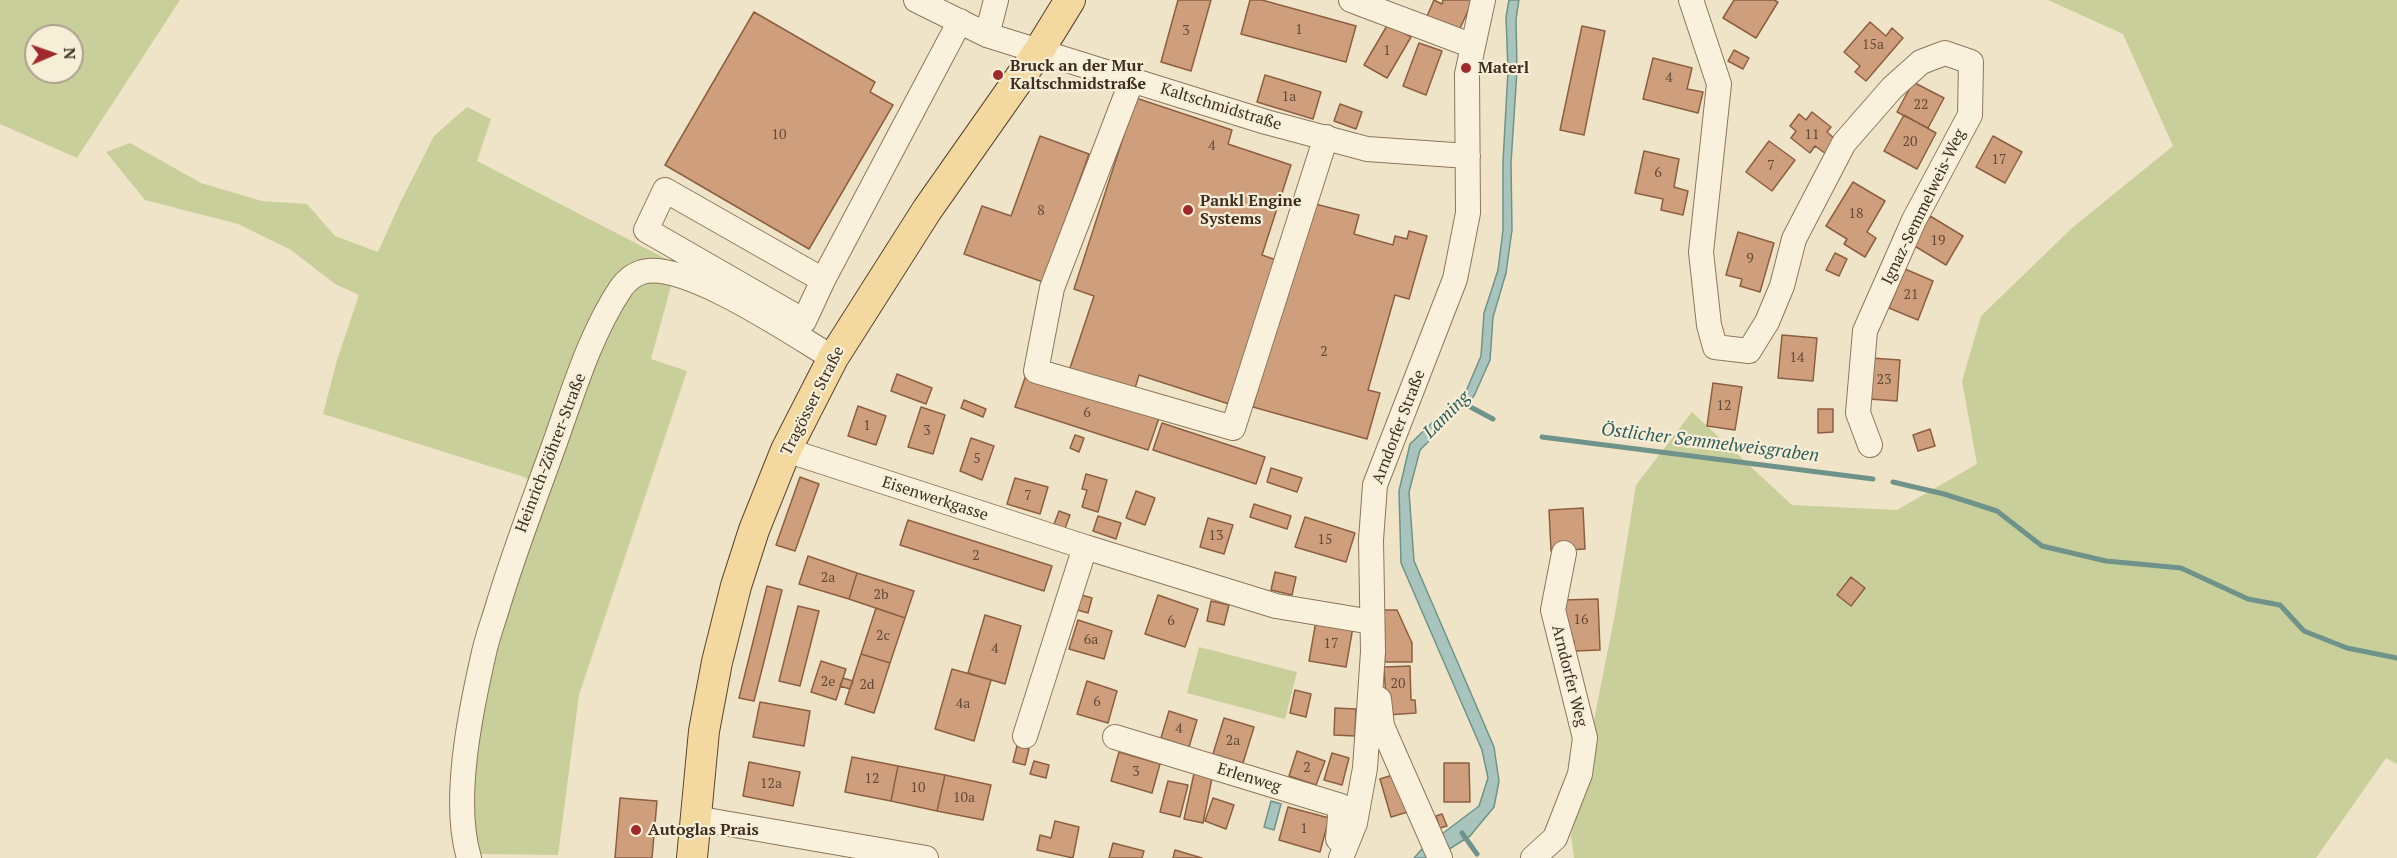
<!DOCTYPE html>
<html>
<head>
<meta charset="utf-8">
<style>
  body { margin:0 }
  #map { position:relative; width:2397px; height:858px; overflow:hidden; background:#f0e4c8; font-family:"PT Serif",serif }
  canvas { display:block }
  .north { position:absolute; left:24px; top:24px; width:60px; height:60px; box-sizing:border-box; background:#f7eed8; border:2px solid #ada18e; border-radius:50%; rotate:88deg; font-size:16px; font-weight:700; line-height:24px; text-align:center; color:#3d2e20 }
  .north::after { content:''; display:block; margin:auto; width:21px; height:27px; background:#9e2a2b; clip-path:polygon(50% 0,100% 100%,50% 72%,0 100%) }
</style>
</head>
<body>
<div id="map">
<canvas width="2397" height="858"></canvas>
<div class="north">N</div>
</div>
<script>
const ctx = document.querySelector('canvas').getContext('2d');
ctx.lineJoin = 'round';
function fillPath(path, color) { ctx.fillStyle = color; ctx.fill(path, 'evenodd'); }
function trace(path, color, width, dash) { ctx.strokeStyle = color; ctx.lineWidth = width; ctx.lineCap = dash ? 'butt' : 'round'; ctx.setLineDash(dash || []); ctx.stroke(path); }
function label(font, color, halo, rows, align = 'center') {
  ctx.font = font + ' "PT Serif",serif'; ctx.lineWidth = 4.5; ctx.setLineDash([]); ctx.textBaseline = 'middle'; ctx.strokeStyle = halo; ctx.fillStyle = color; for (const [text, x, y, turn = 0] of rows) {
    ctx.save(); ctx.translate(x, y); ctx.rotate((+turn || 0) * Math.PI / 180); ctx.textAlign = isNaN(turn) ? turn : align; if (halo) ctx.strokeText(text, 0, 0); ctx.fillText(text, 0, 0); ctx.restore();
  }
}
fillPath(new Path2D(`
  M0 0H180L77 158 0 124ZM36 36H72V72H36Z
  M2048 0H2397V764L2386 758 2316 858H1574L1571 836 1615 614 1636 485 1692 412 1792 505 1897 510 1977 464 1962 381 1981 316 2072 228 2173 146 2123 34Z
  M467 107 491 119 477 161 680 266 673 279 651 359 687 371 579 695 558 855 479 854 455 831 533 483 524 477 323 414 337 360 359 295 335 284 291 250 238 224 145 200 106 152 130 143 201 183 262 201 307 204 335 236 378 252 400 203 434 136Z
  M1199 647 1297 672 1285 719 1187 693Z`), '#c9cf9b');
const water = new Path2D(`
  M1509 0H1519L1516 19 1517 70 1511 163 1512 230 1506 273 1493 317 1490 360 1474 396 1420 450 1409 492 1414 561 1494 747 1499 781 1494 807 1470 836 1435 858H1414L1422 849 1479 806 1488 778 1482 750 1401 563 1399 491 1410 444 1467 389 1481 356 1484 313 1498 270 1503 230V162L1508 70 1506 17Z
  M1271 801 1281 804 1274 830 1264 827Z`);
fillPath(water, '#a9c4bc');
trace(water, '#6f938a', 1.5);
trace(new Path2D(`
  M1461 402 1493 419
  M1542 437 1873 479
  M1893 482 1944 494 1997 511 2042 546 2106 561 2181 568 2248 599 2280 605 2304 631 2347 648 2397 658
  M1462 833 1477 854`), '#6f938a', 5);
const building = new Path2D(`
  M1178 0H1211L1191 71 1161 62Z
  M1250 0H1262L1356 26 1346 62 1241 34Z
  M1434 0 1442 4 1443 0H1473L1457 35 1425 21Z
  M1734 0H1774L1778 2 1756 38 1723 18Z
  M754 12 875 82 870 92 893 105 809 249 665 165Z
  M1870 22 1886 36 1892 28 1903 38 1866 81 1855 72 1860 66 1844 52Z
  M1388 24 1411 37 1387 78 1364 65Z
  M1582 26 1605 31 1584 135 1560 130Z
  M1419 43 1442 51 1426 95 1403 86Z
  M1734 50 1749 58 1743 69 1728 61Z
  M1653 58 1692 68 1687 89 1703 92 1698 113 1643 99Z
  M1265 75 1321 92 1313 119 1257 102Z
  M1913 82 1944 98 1928 128 1897 112Z
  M1136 98 1232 130 1228 144 1291 165 1262 255 1276 260 1229 404 1139 375 1132 398 1067 377 1094 296 1074 289Z
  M1340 104 1362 112 1356 129 1334 121Z
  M1812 112 1831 127 1827 132 1836 140 1826 154 1815 146 1810 153 1791 138 1796 131 1790 126 1799 114 1806 120Z
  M1904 115 1936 133 1917 169 1884 151Z
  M1040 136 1089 154 1043 282 964 254 982 206 1011 216Z
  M1993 136 2022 152 2005 183 1976 167Z
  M1769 141 1795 160 1772 191 1746 172Z
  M1644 151 1679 159 1674 187 1688 191 1683 215 1661 210 1663 199 1635 193Z
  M1853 182 1885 201 1867 232 1876 238 1865 257 1844 244 1847 239 1826 226Z
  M1307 202 1359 215 1354 234 1393 245 1395 236 1407 239 1409 231 1427 236 1409 299 1395 295 1368 390 1380 393 1367 439 1253 407Z
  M1930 216 1963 236 1946 265 1913 245Z
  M1738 232 1774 243 1760 292 1740 286 1742 279 1726 275Z
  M1835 253 1847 259 1839 276 1826 270Z
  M1905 269 1933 281 1918 320 1889 308Z
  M1782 335 1817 338 1813 381 1778 378Z
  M1871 358 1900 360 1897 401 1869 399Z
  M897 374 932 388 926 404 891 391Z
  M1026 375 1159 418 1148 450 1015 407Z
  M1713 383 1742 387 1735 430 1707 426Z
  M964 400 986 409 983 417 961 408Z
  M858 406 886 416 876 445 848 436Z
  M921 407 945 415 933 454 908 447Z
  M1818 409H1833V432L1818 433Z
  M1162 423 1265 457 1256 484 1153 450Z
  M1930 429 1935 446 1918 451 1913 435Z
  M1075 435 1084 438 1079 452 1070 448Z
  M971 438 994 446 982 480 960 471Z
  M1271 468 1302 478 1297 492 1267 482Z
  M1086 474 1107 480 1098 512 1082 507 1087 490 1082 489Z
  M800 477 819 484 795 551 776 545Z
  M1015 478 1048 487 1040 514 1007 504Z
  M1136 491 1155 498 1145 525 1126 518Z
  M1254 504 1291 516 1287 529 1250 517Z
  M1583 508 1585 549 1551 551 1549 510Z
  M1059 511 1070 515 1064 531 1053 527Z
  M1098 516 1121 523 1116 539 1093 531Z
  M1305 517 1355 533 1346 562 1295 547Z
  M1208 518 1233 525 1224 554 1200 547Z
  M908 520 1052 566 1044 591 900 545Z
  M808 556 857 573 849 599 799 584Z
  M1275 572 1296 577 1292 595 1271 590Z
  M857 573 914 591 905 618 849 599Z
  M1851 577 1865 588 1851 606 1837 595Z
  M767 586 782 590 754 701 739 698Z
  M1078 594 1092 598 1088 613 1074 609Z
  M1158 595 1198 609 1185 647 1145 634Z
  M1598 599 1600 650 1574 651V641H1565L1563 600Z
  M1211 601 1229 605 1224 625 1207 621Z
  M798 606 819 611 800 686 779 681Z
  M876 608 905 618 890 663 861 654Z
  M1384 610H1397L1412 643V662H1385Z
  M985 615 1021 626 1005 684 968 673Z
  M1078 620 1112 631 1104 659 1069 649Z
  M1316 621 1353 627 1346 667 1309 661Z
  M861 654 890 663 874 713 845 704Z
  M821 661 846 669 836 700 811 692Z
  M1410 666 1411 700H1415L1416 713 1387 715 1384 667Z
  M952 669 991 680 974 741 935 729Z
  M843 678 853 681 850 689 840 686Z
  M1087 681 1117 691 1108 723 1077 714Z
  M1295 690 1311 694 1306 717 1290 713Z
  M760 702 810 711 804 746 753 737Z
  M1335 708 1356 709 1355 736 1334 735Z
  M1169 711 1197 720 1189 747 1161 738Z
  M1224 718 1254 727 1243 763 1213 754Z
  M1017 746 1029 749 1025 765 1013 762Z
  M1297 751 1325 761 1316 785 1289 776Z
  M1119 752 1160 764 1152 793 1111 781Z
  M1332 753 1349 758 1342 785 1324 780Z
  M852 757 898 766 891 801 845 792Z
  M1034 761 1049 765 1046 778 1030 774Z
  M749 762 800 772 793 806 743 796Z
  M1444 763H1469L1470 802H1444Z
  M898 766 945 775 937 811 891 801Z
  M1195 769 1213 773 1203 823 1184 819Z
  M1399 773 1411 811 1391 817 1380 779Z
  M945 775 991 785 983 820 937 811Z
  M1168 781 1188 785 1180 817 1160 812Z
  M620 798 657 801 652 858H615Z
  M1213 798 1234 805 1226 829 1205 821Z
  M1288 807 1329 818 1320 852 1279 840Z
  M1442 814 1447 826 1440 828 1436 816Z
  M1055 821 1079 827 1073 858 1037 850 1040 835 1051 838Z
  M1113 843 1144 851 1142 858H1109Z
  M1175 850 1202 858H1173Z`);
fillPath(building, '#cf9f7d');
trace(building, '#8d5f41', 1.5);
const minor = new Path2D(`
  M916 0 987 35 1266 122 1367 149 1468 156
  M1351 0 1473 46
  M1691 0 1719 84 1701 252 1709 325 1715 347 1749 351 1767 322 1782 286 1794 239 1844 143 1892 88 1921 62 1945 53 1971 62 1970 115 1914 220 1865 331 1858 413 1870 445
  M987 35 996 0
  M1132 80 1052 288 1036 371 1233 428 1326 137
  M823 280 804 321 646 230 665 190 823 280 960 21
  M786 450 1085 547 1025 736
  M1085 547 1276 606 1372 622
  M1379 699 1382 726 1440 858
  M1115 737 1341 806 1338 839
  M695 818 926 858
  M469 858C452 802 470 714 483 657 486 641 492 625 497 609 512 558 531 509 549 459 570 403 587 339 621 288 626 281 633 275 642 272 685 260 794 335 833 358
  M1341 858 1355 823 1365 768 1373 652 1371 540 1375 485 1455 279 1468 213 1467 74 1483 0
  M1533 858 1555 838 1580 774 1585 738 1553 610 1564 553`);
const major = new Path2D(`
  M692 858 704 731 717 662 736 586 754 530 786 450 833 358 927 210 1038 52 1070 0`);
trace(minor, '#8d765c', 26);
trace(major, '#5b4430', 32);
trace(minor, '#faf1dc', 24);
trace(major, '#f3d9a0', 30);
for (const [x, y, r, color] of [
  [1466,68,6,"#9e2a2b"],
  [998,75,6,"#9e2a2b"],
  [1188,210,6,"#9e2a2b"],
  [636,830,6,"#9e2a2b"]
]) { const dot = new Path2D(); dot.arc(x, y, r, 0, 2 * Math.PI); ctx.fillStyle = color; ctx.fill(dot); trace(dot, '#f7eed8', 2); }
label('14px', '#624a37', null, [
  ["1",1299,30],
  ["3",1186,31],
  ["15a",1873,45],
  ["1",1387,51],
  ["4",1669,78],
  ["1a",1289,97],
  ["22",1921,105],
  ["10",779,135],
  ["11",1812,135],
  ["20",1910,142],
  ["4",1212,146],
  ["17",1999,160],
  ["7",1771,166],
  ["6",1658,173],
  ["8",1041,211],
  ["18",1856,214],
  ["19",1938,241],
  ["9",1750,259],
  ["21",1911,295],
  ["2",1324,352],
  ["14",1797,358],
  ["23",1884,380],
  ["12",1724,406],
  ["6",1087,413],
  ["1",867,426],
  ["3",927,431],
  ["5",977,459],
  ["7",1028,496],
  ["13",1216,536],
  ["15",1325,540],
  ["2",976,556],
  ["2a",828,578],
  ["2b",881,595],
  ["16",1581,620],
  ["6",1171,621],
  ["2c",883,636],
  ["6a",1091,640],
  ["17",1331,644],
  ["4",995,649],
  ["2e",828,682],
  ["20",1398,684],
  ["2d",867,685],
  ["6",1097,702],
  ["4a",963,704],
  ["4",1179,729],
  ["2a",1233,741],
  ["2",1307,768],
  ["3",1136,772],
  ["12",872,779],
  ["12a",771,784],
  ["10",918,788],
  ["10a",964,798],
  ["1",1304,829]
]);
label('bold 16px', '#3d2e20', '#f7eed8', [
  ["Bruck an der Mur",1010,66],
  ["Kaltschmidstraße",1010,84],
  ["Materl",1478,68],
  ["Pankl Engine",1200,201],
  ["Systems",1200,219],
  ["Autoglas Prais",648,830]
], 'left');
label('16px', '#3d2e20', '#f7eed8', [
  ["Kaltschmidstraße",1221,107,17],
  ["Ignaz-Semmelweis-Weg",1924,207,-64],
  ["Tragösser Straße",813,401,-63],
  ["Arndorfer Straße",1399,427,-69],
  ["Heinrich-Zöhrer-Straße",551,453,-69],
  ["Eisenwerkgasse",935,499,18],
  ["Arndorfer Weg",1569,676,76],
  ["Erlenweg",1249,778,17]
]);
label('italic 18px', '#2f5d5a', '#f7eed8', [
  ["Laming",1447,415,-45],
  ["Östlicher Semmelweisgraben",1710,443,7]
]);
</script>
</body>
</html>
